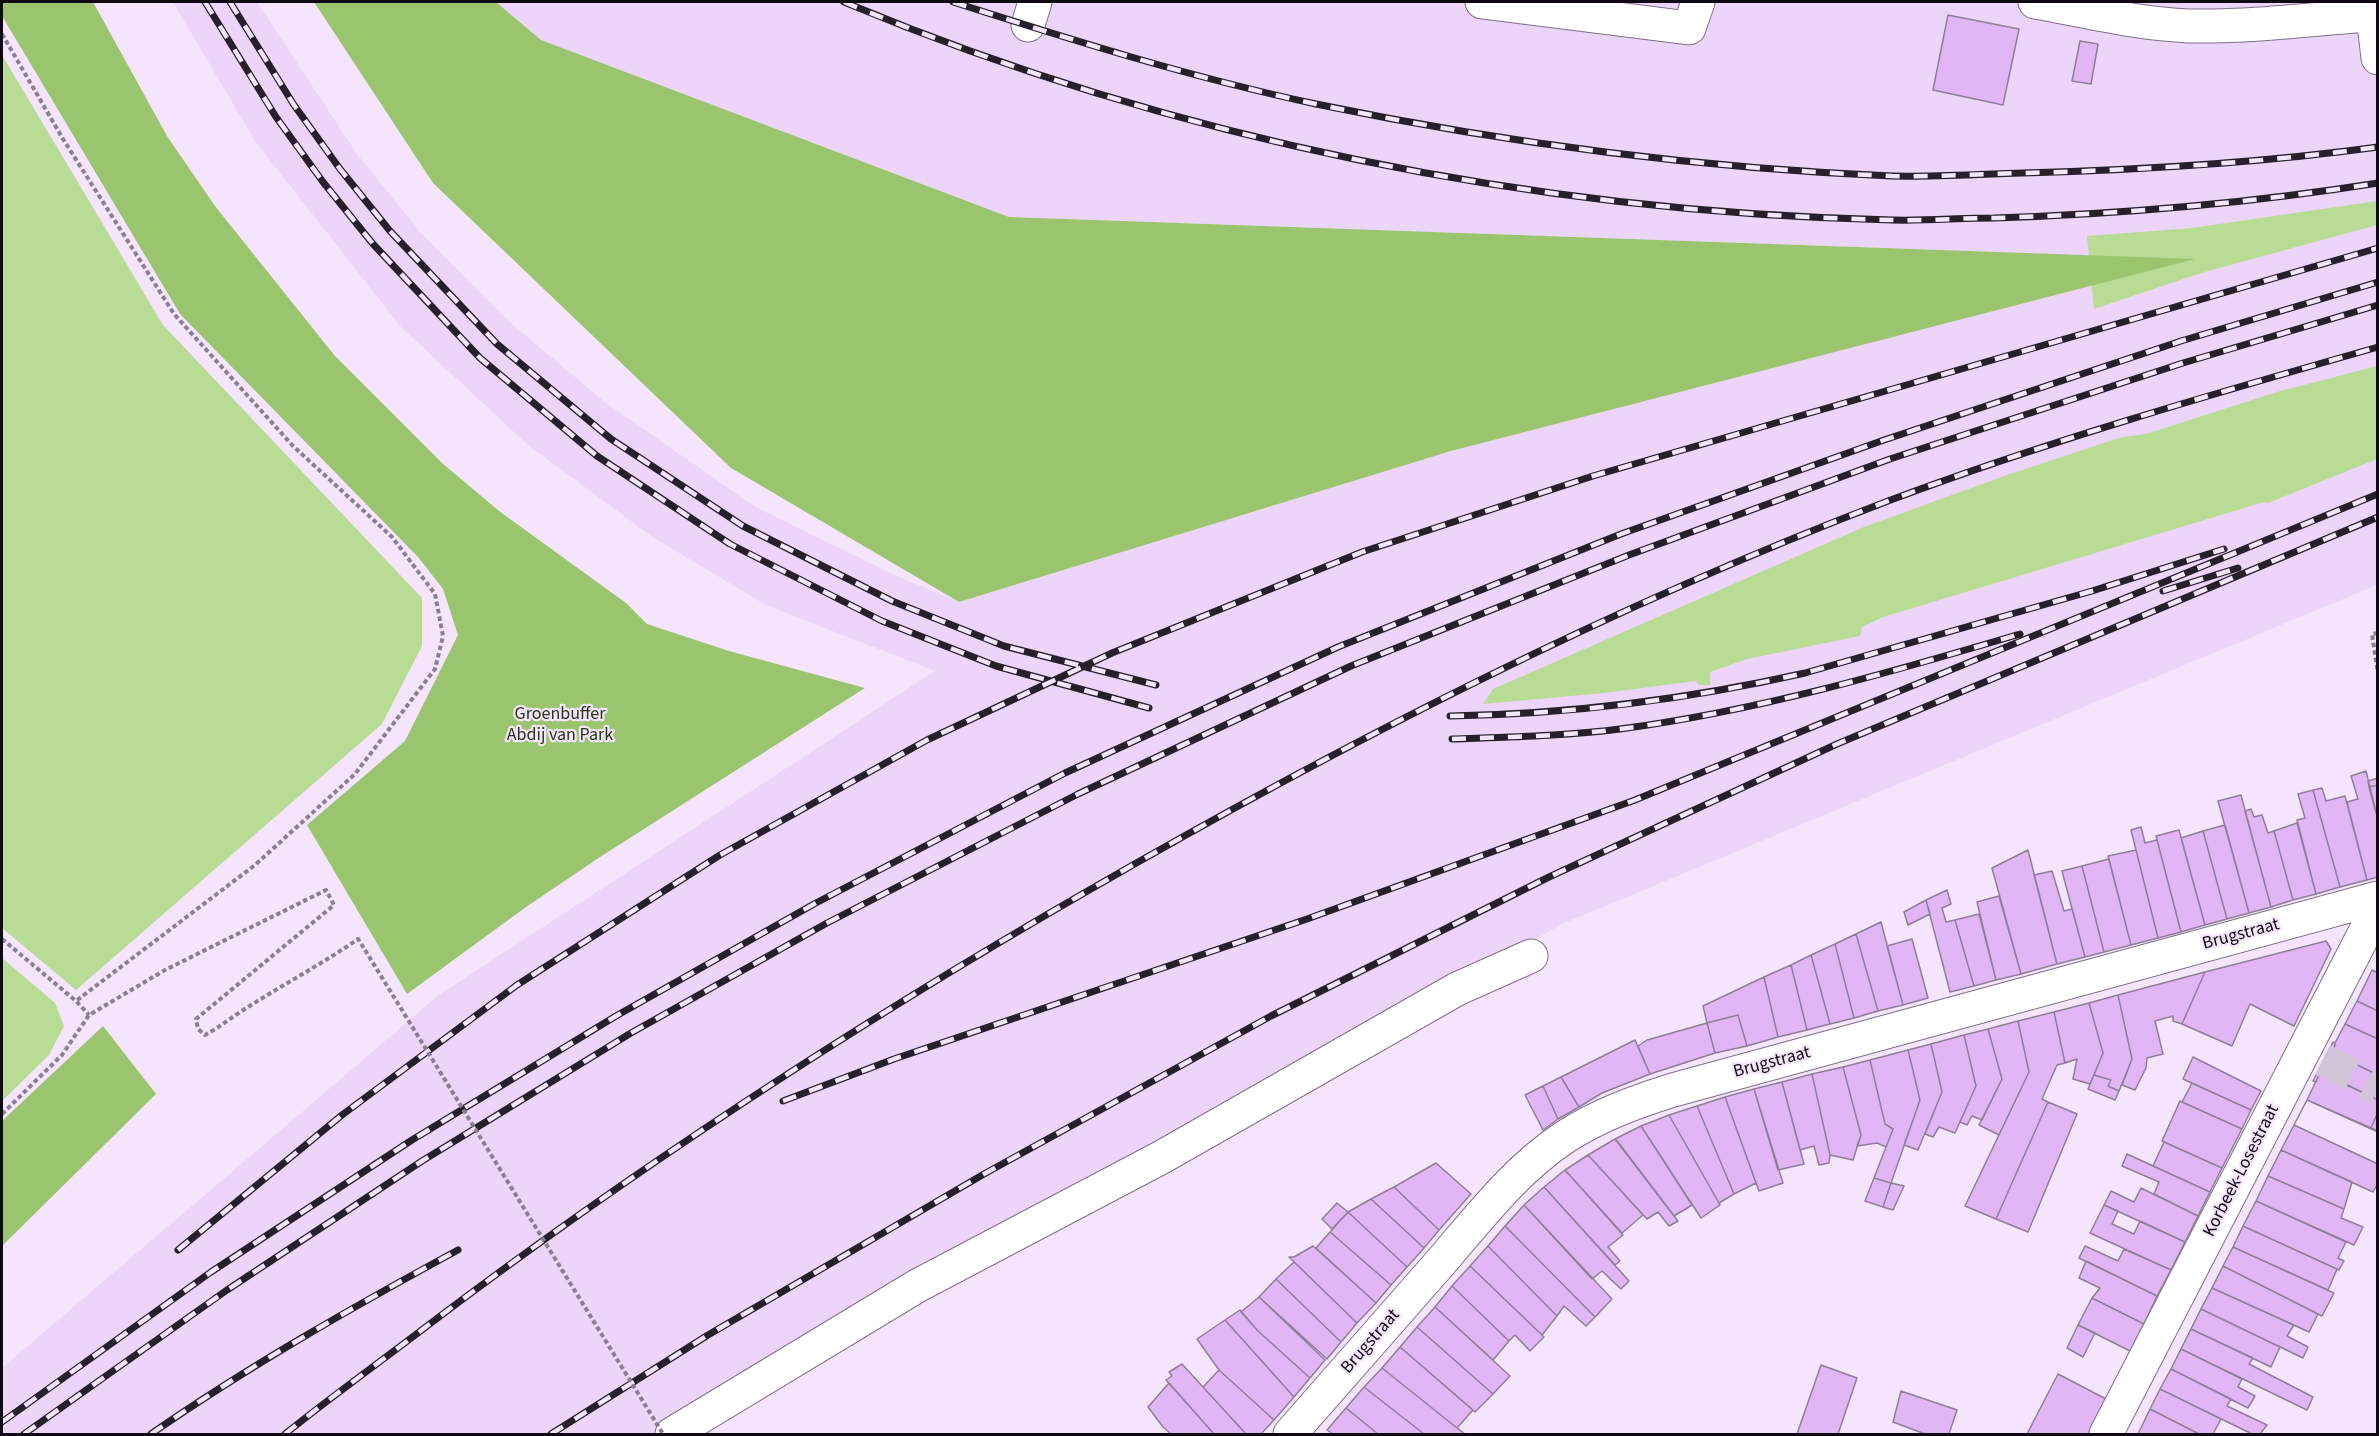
<!DOCTYPE html>
<html>
<head>
<meta charset="utf-8">
<style>
  body { margin:0 }
  #map { position:relative; width:2379px; height:1436px; overflow:hidden; background:#f4e5fc; font-family:"Source Sans 3",sans-serif }
  canvas { display:block }
  .frame { position:absolute; inset:0; border:3px solid #0f0912; pointer-events:none }
</style>
</head>
<body>
<div id="map">
<canvas width="2379" height="1436"></canvas>
<div class="frame"></div>
</div>
<script>
const ctx = document.querySelector('canvas').getContext('2d');
ctx.lineJoin = 'round';
function fillPath(path, color) { ctx.fillStyle = color; ctx.fill(path, 'evenodd'); }
function trace(path, color, width, dash) { ctx.strokeStyle = color; ctx.lineWidth = width; ctx.lineCap = dash ? 'butt' : 'round'; ctx.setLineDash(dash || []); ctx.stroke(path); }
function label(font, color, halo, rows, align = 'center') {
  ctx.font = font + ' "Source Sans 3",sans-serif'; ctx.lineWidth = 4.5; ctx.setLineDash([]); ctx.textBaseline = 'middle'; ctx.strokeStyle = halo; ctx.fillStyle = color; for (const [text, x, y, turn = 0] of rows) {
    ctx.save(); ctx.translate(x, y); ctx.rotate((+turn || 0) * Math.PI / 180); ctx.textAlign = isNaN(turn) ? turn : align; if (halo) ctx.strokeText(text, 0, 0); ctx.fillText(text, 0, 0); ctx.restore();
  }
}
fillPath(new Path2D(`
  M173 2H257L357 154 421 233 506 319 606 403 757 508 897 576 959 602 1451 451 2192 259 1009 217 541 40 496 2H2377V585L1562 924 665 1434H2V1368L439 995 935 671 766 605 654 538 528 445 401 327 255 141Z`), '#ecd5f8');
fillPath(new Path2D(`
  M2 55 163 325 422 598V646L382 724 76 990 2 928Z
  M2377 201V225L2201 273 2094 309 2087 236 2192 228Z
  M2377 366V459L2268 503 2264 502 1883 617 1862 627 1860 636 1747 659 1710 672V685H1699L1696 681 1604 693 1483 704 1493 689 1864 527 2007 475 2122 437 2146 434 2277 392Z
  M2 958 55 1003 64 1026 49 1055 2 1101Z`), '#b8dc94');
fillPath(new Path2D(`
  M2 2H93L167 136 215 206 335 356 442 463 499 511 626 603 647 624 729 651 865 688 600 857 526 907 407 994 307 825 405 741 458 635 443 589 418 557 180 314 2 16Z
  M314 2H496L541 40 1009 217 2195 259 1451 451 959 602 731 468 433 183Z
  M103 1026 156 1094 2 1246V1121Z`), '#9bc46f');
const building = new Path2D(`
  M1948 15 2019 29 2003 105 1933 90Z
  M2080 41 2098 44 2091 84 2072 81Z
  M2366 771 2378 820V877L2367 880 2347 802 2358 799 2351 776Z
  M2378 778V785L2369 787 2368 781Z
  M2378 785V820L2369 787Z
  M2322 788 2326 801 2345 796 2367 880 2340 887 2313 790Z
  M2313 790 2340 887 2316 894 2297 820 2305 818 2298 794Z
  M2241 795 2271 907 2249 913 2218 801Z
  M2251 809 2254 817 2262 815 2268 833 2274 831 2293 900 2271 907 2245 811Z
  M2297 823 2316 894 2293 900 2274 831Z
  M2225 825 2249 913 2227 919 2203 831Z
  M2141 827 2145 843 2157 840 2181 932 2158 938 2131 830Z
  M2179 830 2205 925 2181 932 2156 836Z
  M2203 831 2227 919 2205 925 2181 838Z
  M2028 850 2057 964 2021 974 1992 868Z
  M2136 850 2158 938 2131 945 2108 856Z
  M2109 859 2131 945 2104 952 2082 866Z
  M2082 866 2104 952 2085 957 2062 871Z
  M2052 871 2064 911 2072 909 2085 957 2057 964 2034 875Z
  M1947 890 1951 904 1942 908 1946 922 1955 920 1974 986 1950 992 1926 900Z
  M1999 896 2021 974 1996 980 1977 902Z
  M1926 900 1930 914 1908 925 1904 912Z
  M1979 914 1996 980 1974 986 1955 920Z
  M1881 922 1903 1005 1878 1011 1856 934Z
  M1856 934 1878 1011 1854 1018 1835 944Z
  M1912 939 1928 998 1903 1005 1887 946Z
  M2326 941 2331 949 2294 1026 2250 1004 2232 1046 2182 1024 2205 972Z
  M1835 944 1854 1018 1830 1024 1811 955Z
  M1811 955 1830 1024 1807 1030 1791 965Z
  M1791 965 1807 1030 1778 1037 1764 977Z
  M2372 970 2378 973V1011L2357 1001Z
  M2205 972 2182 1024 2173 1021V1016L2155 1021 2163 1054 2147 1058 2146 1068 2135 1090 2122 1085 2132 1059 2118 995Z
  M1764 977 1778 1037 1747 1046 1738 1015 1707 1023 1703 1006Z
  M2118 995 2132 1059 2119 1091 2108 1086 2111 1080 2094 1075 2103 1053 2089 1003Z
  M2357 1001 2378 1011V1039L2345 1024Z
  M2089 1003 2103 1053 2090 1084 2073 1079 2077 1059 2065 1063 2054 1012Z
  M2054 1012 2065 1063 2057 1065 2042 1099 2048 1102 1996 1219 1965 1206 2029 1072 2018 1021Z
  M1738 1015 1747 1046 1715 1053 1707 1023Z
  M2018 1021 2029 1072 1999 1135 1979 1125 2002 1079 1988 1029Z
  M1707 1023 1715 1053 1650 1074 1638 1046 1647 1040Z
  M2345 1024 2378 1039V1075L2343 1058 2344 1056 2334 1051 2335 1043Z
  M1988 1029 2002 1079 1982 1120 1972 1116 1967 1125 1960 1122 1976 1086 1964 1035Z
  M1964 1035 1976 1086 1955 1133 1939 1127 1933 1137 1925 1134 1942 1092 1931 1044Z
  M1635 1040 1650 1074 1602 1093 1579 1107 1561 1077Z
  M2333 1042 2335 1043 2334 1051 2344 1056 2343 1058 2378 1075V1100L2324 1074 2319 1075 2316 1082 2313 1081Z
  M1931 1044 1942 1092 1918 1150 1904 1145 1920 1100 1908 1050Z
  M1908 1050 1920 1100 1891 1183 1874 1178 1893 1129 1885 1124 1870 1060Z
  M2193 1057 2261 1091 2251 1110 2183 1079Z
  M1870 1060 1885 1124 1893 1129 1886 1147 1877 1143 1857 1146 1861 1135 1843 1067Z
  M1843 1067 1861 1135 1853 1160 1830 1155 1812 1074Z
  M2323 1073 2378 1100V1112L2371 1128 2307 1100 2318 1077Z
  M1812 1074 1830 1155 1829 1163 1819 1165 1814 1146 1800 1150 1782 1082Z
  M2094 1075 2111 1080 2108 1086 2119 1091 2115 1100 2088 1089Z
  M1561 1077 1579 1107 1558 1119 1543 1086Z
  M1782 1082 1804 1164 1778 1170 1754 1089Z
  M2192 1083 2251 1110 2242 1129 2182 1102Z
  M1543 1086 1558 1119 1543 1130 1525 1095Z
  M1754 1089 1783 1183 1759 1191 1725 1097Z
  M1725 1097 1756 1183 1734 1194 1697 1106Z
  M2307 1100 2378 1132V1164L2294 1125Z
  M2307 1100 2378 1132V1164L2294 1125Z
  M2180 1101 2242 1129 2222 1168 2162 1141Z
  M2048 1102 2077 1114 2028 1232 1996 1219Z
  M1697 1106 1734 1194 1719 1203 1669 1115Z
  M2378 1112V1131L2371 1128Z
  M1669 1115 1720 1205 1701 1218 1641 1126Z
  M2294 1125 2378 1164V1183L2373 1192 2281 1150Z
  M1641 1126 1692 1205 1674 1216 1615 1139Z
  M1615 1139 1618 1142 1678 1221 1669 1226 1658 1212 1647 1219 1588 1155Z
  M2164 1142 2222 1168 2210 1192 2153 1166Z
  M2281 1150 2352 1182 2344 1209 2268 1176Z
  M2127 1154 2210 1192 2198 1216 2154 1194 2159 1182 2122 1166Z
  M1588 1155 1643 1215 1622 1233 1565 1170Z
  M1436 1163 1471 1194 1439 1230 1394 1187Z
  M1565 1170 1623 1235 1608 1247 1620 1261 1615 1265 1544 1187Z
  M2268 1176 2344 1209 2341 1218 2363 1227 2354 1245 2256 1201Z
  M1874 1178 1891 1183 1883 1207 1865 1201Z
  M1891 1183 1904 1186 1893 1210 1883 1207Z
  M1394 1187 1439 1230 1424 1248 1371 1199Z
  M1544 1187 1629 1281 1621 1289 1602 1271 1592 1279 1524 1205Z
  M2141 1188 2198 1216 2185 1242 2104 1205 2111 1191 2134 1202Z
  M1371 1199 1424 1248 1407 1267 1348 1212Z
  M2256 1201 2346 1242 2338 1258 2344 1261 2339 1270 2243 1226Z
  M1337 1203 1348 1212 1332 1229 1322 1219Z
  M1524 1205 1612 1299 1595 1317 1505 1226Z
  M2104 1205 2118 1211 2112 1224 2134 1234 2140 1221 2185 1242 2171 1270 2090 1233Z
  M1348 1212 1407 1267 1391 1285 1330 1232Z
  M1505 1226 1595 1317 1586 1326 1564 1306 1557 1316 1488 1246Z
  M2243 1226 2337 1269 2328 1290 2233 1247Z
  M1330 1232 1391 1285 1376 1303 1316 1248Z
  M1313 1246 1376 1303 1357 1323 1289 1257H1294Z
  M1488 1246 1557 1316 1542 1335 1470 1266Z
  M2085 1246 2118 1261 2124 1249 2171 1270 2157 1296 2079 1258Z
  M2233 1247 2334 1293 2322 1316 2223 1266Z
  M2086 1261 2157 1296 2144 1324 2092 1298 2100 1288 2079 1278Z
  M1294 1262 1357 1323 1341 1342 1276 1279Z
  M1470 1266 1544 1337 1530 1351 1515 1335 1509 1341 1452 1286Z
  M2223 1266 2318 1314 2309 1332 2212 1288Z
  M1276 1279 1341 1342 1327 1359 1259 1297Z
  M1452 1286 1509 1341 1493 1360 1435 1307Z
  M2212 1288 2294 1325 2287 1336 2308 1347 2303 1358 2201 1309Z
  M1259 1297 1325 1360 1310 1378 1258 1331 1241 1312Z
  M2092 1298 2144 1324 2130 1351 2078 1325Z
  M1435 1307 1510 1376 1493 1394 1417 1327Z
  M2201 1309 2280 1347 2271 1367 2191 1329Z
  M1240 1310 1258 1331 1310 1378 1294 1397 1225 1320Z
  M1225 1320 1294 1397 1274 1420 1219 1370 1197 1339Z
  M2078 1325 2095 1333 2083 1357 2067 1348Z
  M1417 1327 1493 1394 1475 1412 1400 1347Z
  M2191 1329 2253 1358 2249 1364 2313 1397 2307 1410 2181 1349Z
  M1400 1347 1473 1410 1457 1428 1382 1368Z
  M2181 1349 2242 1379 2238 1387 2255 1396 2248 1408 2171 1369Z
  M1182 1364 1203 1387 1246 1434H1214L1166 1380 1172 1376 1169 1372Z
  M1821 1365 1857 1378 1838 1434H1797Z
  M1382 1368 1457 1428 1465 1434H1424L1364 1387Z
  M2171 1369 2231 1399 2227 1406 2267 1425 2260 1434H2252L2160 1389Z
  M1219 1370 1274 1420 1261 1434H1246L1203 1387Z
  M2058 1374 2106 1399 2088 1434H2027Z
  M1169 1383 1214 1434H1171L1163 1427 1148 1407Z
  M1364 1387 1424 1434H1378L1346 1408Z
  M2160 1389 2221 1419 2213 1434H2199L2150 1409Z
  M1901 1391 1957 1410 1949 1434H1925L1893 1422Z
  M1346 1408 1378 1434H1333L1327 1430Z
  M2150 1409 2199 1434H2138Z`);
fillPath(building, '#e1b6f5');
trace(building, '#8f7e97', 1.5);
trace(new Path2D(`
  M2323 1060 2378 1089`), '#d2c4d9', 33, [33, 16]);
const minor = new Path2D(`
  M1482 2 1689 28 1698 2
  M2035 2C2086 11 2137 24 2189 26 2252 27 2315 19 2378 14
  M2373 15 2378 58
  M1028 25 1035 2
  M672 1434 917 1286 1162 1157 1457 989 1531 956
  M1290 1434C1340 1377 1390 1320 1440 1263 1478 1219 1516 1169 1565 1137 1599 1115 1635 1102 1673 1090L2378 898
  M2106 1434 2378 907`);
trace(minor, '#807088', 35);
trace(new Path2D(`
  M2 34 63 139 174 314 293 446 392 537 435 594 443 636 435 669 355 774 255 865 76 1001
  M2378 633 2372 634 2378 674
  M2 939 76 1001 89 1015
  M2 1114 62 1055 89 1015 165 970 326 890 334 905 196 1019 198 1029 205 1035C220 1027 233 1016 248 1007 284 984 322 964 358 939L365 950`), '#8a7f90', 4, [4.5, 3]);
trace(minor, '#fff', 33);
const rail = new Path2D(`
  M205 2 276 117 323 182 373 244 480 358 597 456 730 544 882 621 996 666 1149 708
  M230 2 294 105 340 169 390 231 497 344 611 439 743 526 892 601 1004 646 1156 685
  M844 2C1175 140 1533 212 1892 220 1926 221 1960 218 1994 218 2123 214 2251 203 2378 183
  M953 2C1072 40 1193 78 1316 104 1505 143 1699 168 1892 176 1935 177 1979 174 2023 173 2141 170 2260 163 2378 147
  M2163 591 2238 568
  M1450 716C1573 714 1685 700 1805 673L2092 591 2224 549
  M1452 739C1508 737 1565 736 1620 729 1757 711 1888 673 2020 634
  M783 1101 894 1059 1307 919 1635 800 2378 494
  M178 1250 342 1115 517 985 720 855 927 740 1112 653 1362 552 1593 476 2378 248
  M2 1422 211 1272 412 1140 616 1016 814 904 1065 773 1338 647 1621 534 1884 440 2181 341 2378 282
  M24 1434 227 1290 422 1161 631 1033 827 923 1078 794 1351 666 1629 555 1890 459 2183 363 2378 305
  M151 1434C249 1366 353 1307 458 1250
  M285 1434C331 1397 380 1362 427 1326 637 1167 857 1024 1084 893 1342 744 1609 607 1888 501 2048 441 2213 394 2378 347
  M551 1434 708 1335 984 1174 1271 1016 1549 877 1837 744 2378 517`);
trace(rail, '#27202b', 7);
trace(rail, '#f4e5fc', 4.5, [14]);
trace(new Path2D(`
  M365 950 663 1434`), '#8a7f90', 4, [4.5, 3]);
label('18px', '#273815', '#f4e5fc', [
  ["Groenbuffer",560,715],
  ["Abdij van Park",560,736]
]);
label('18px', '#0f0912', '#f4e5fc', [
  ["Brugstraat",2241,935,-15],
  ["Brugstraat",1772,1063,-15],
  ["Korbeek-Losestraat",2242,1171,-63],
  ["Brugstraat",1371,1342,-49]
]);
</script>
</body>
</html>
